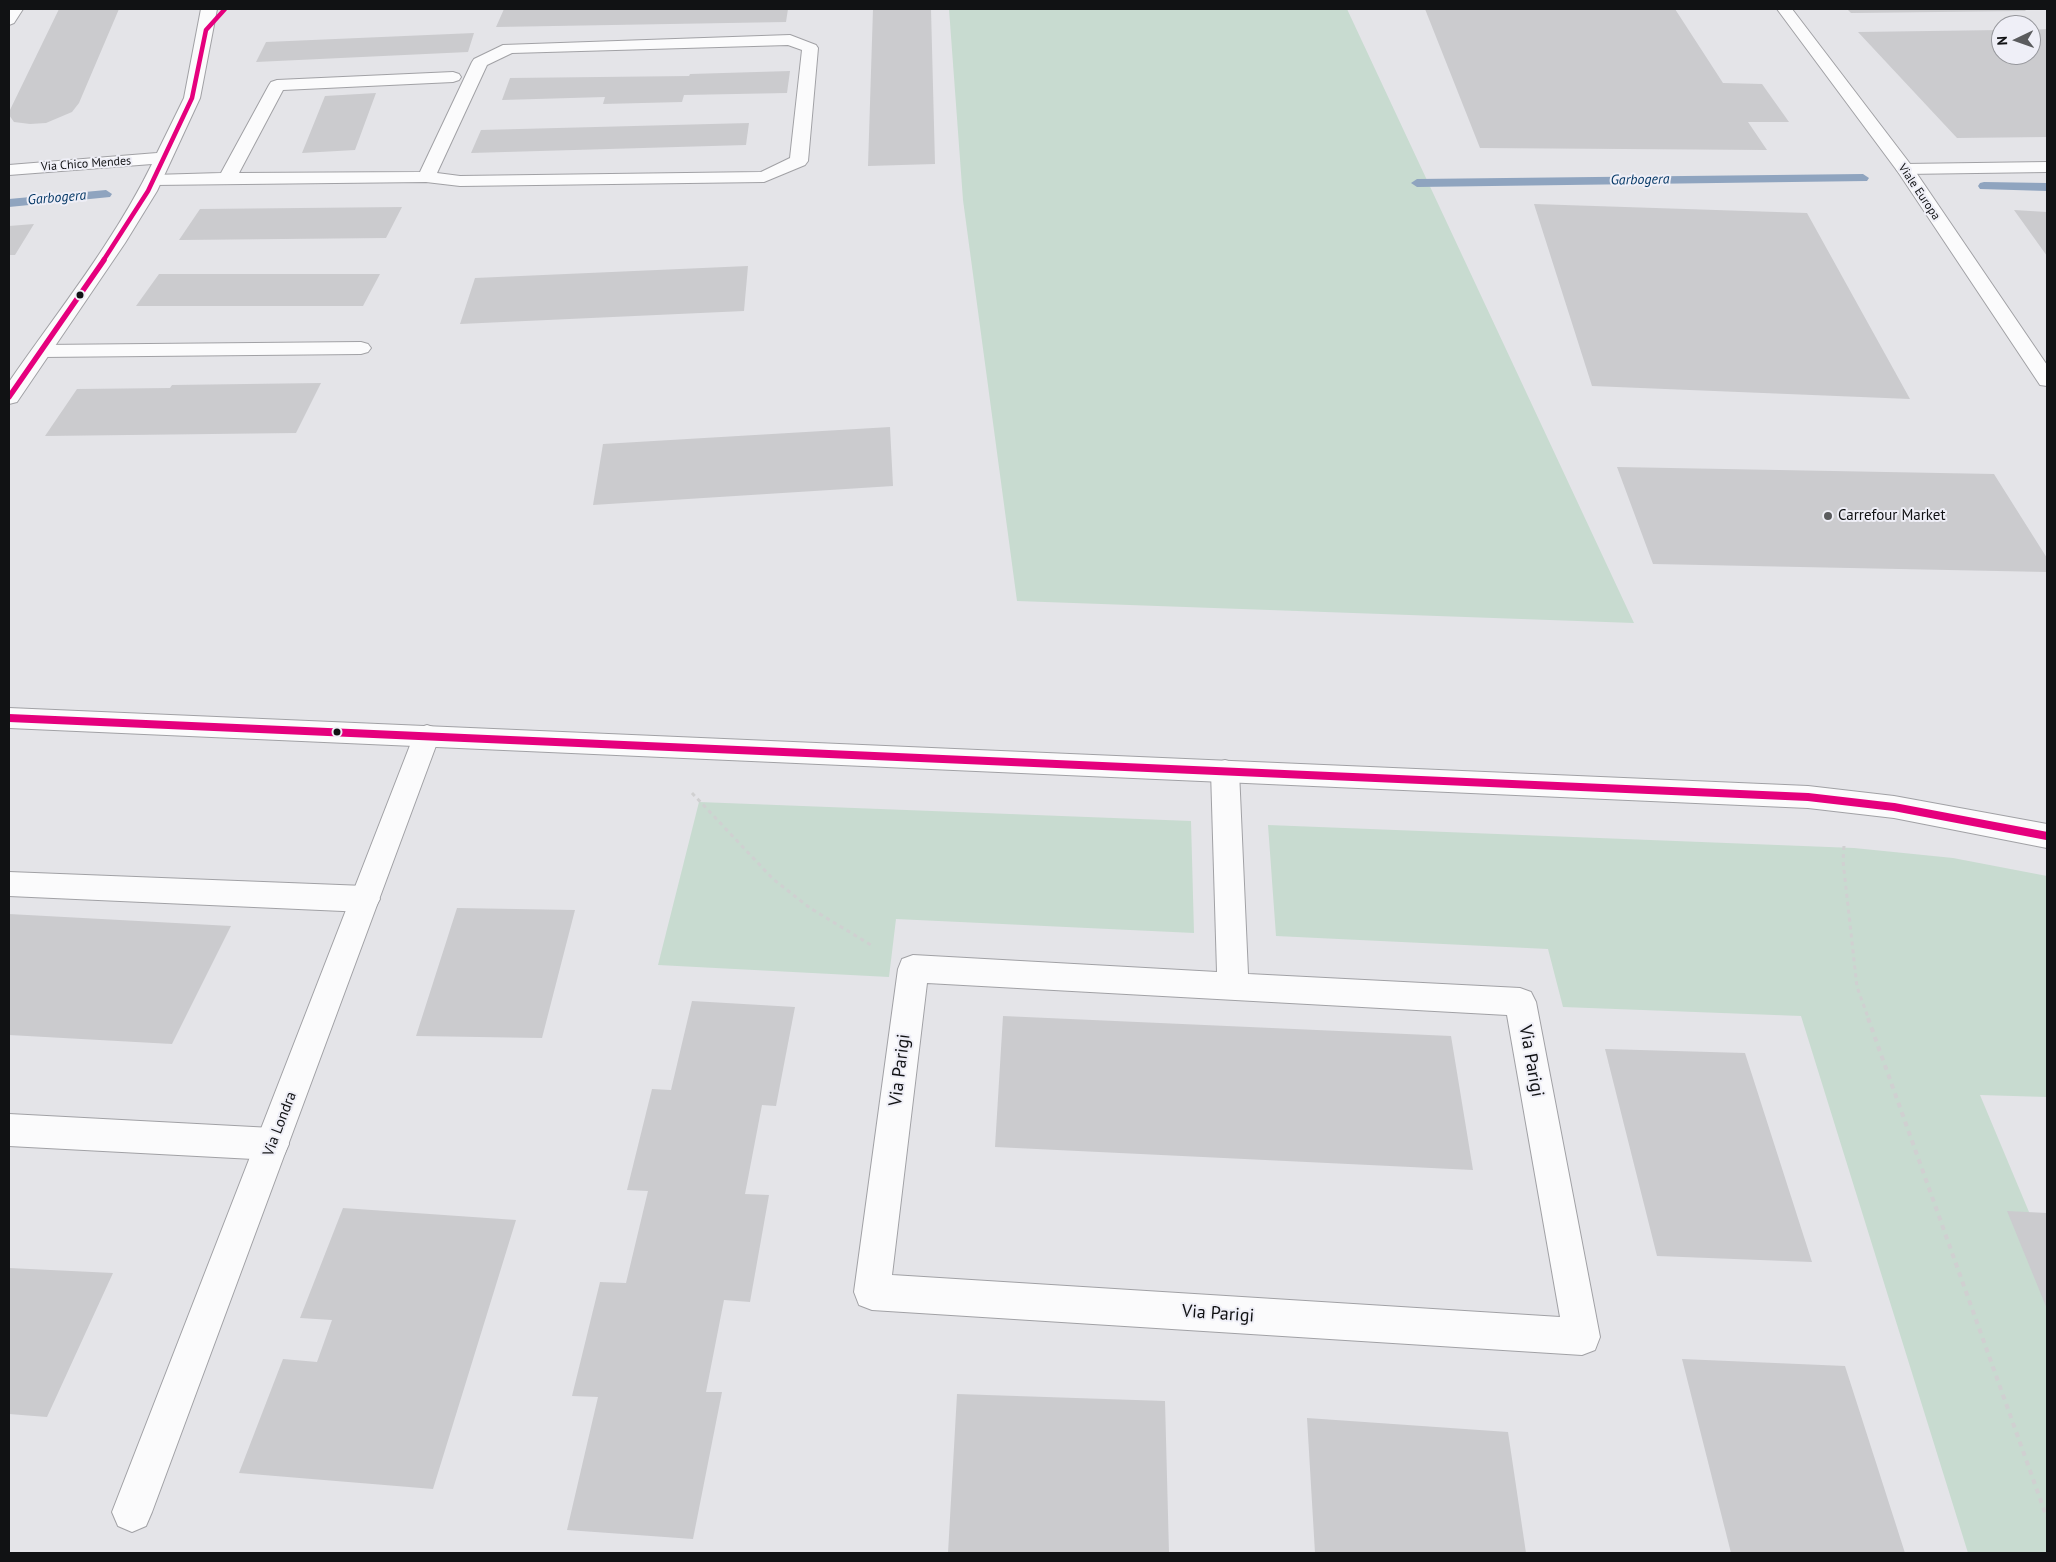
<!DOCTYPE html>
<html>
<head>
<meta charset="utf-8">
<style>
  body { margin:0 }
  #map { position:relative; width:2056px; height:1562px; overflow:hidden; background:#e4e4e8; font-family:"PT Sans",sans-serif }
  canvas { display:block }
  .frame { position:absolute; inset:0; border:10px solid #111214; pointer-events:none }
  .north { position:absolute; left:1991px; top:15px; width:50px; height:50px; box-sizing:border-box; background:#efeff7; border:1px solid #96979c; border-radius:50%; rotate:267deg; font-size:14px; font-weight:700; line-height:20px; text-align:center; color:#111214 }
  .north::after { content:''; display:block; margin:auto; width:18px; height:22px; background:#5b5c5e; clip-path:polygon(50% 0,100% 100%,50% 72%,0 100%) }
</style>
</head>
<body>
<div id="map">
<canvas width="2056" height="1562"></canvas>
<div class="frame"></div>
<div class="north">N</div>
</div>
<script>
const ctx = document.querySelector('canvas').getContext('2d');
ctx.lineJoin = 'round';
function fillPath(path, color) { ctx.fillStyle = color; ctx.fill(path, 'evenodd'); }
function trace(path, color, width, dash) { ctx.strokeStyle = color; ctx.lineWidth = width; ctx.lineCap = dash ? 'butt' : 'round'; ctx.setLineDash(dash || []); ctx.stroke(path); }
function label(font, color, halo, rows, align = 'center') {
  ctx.font = font + ' "PT Sans",sans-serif'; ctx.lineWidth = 4; ctx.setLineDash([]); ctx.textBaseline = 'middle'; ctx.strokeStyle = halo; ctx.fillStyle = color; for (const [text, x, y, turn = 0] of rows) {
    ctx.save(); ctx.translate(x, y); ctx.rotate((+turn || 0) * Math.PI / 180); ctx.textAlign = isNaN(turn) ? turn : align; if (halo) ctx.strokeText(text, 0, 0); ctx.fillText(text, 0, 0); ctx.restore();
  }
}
fillPath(new Path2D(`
  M949 9H1347L1634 623 1017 601 963 200Z
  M699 802 1191 821 1194 933 896 919 889 977 658 965Z
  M1268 825 1854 848 1953 858 2047 876V1097L1980 1095 2047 1255V1553H1968L1801 1016 1563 1007 1548 949 1276 936Z`), '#c8dbd0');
fillPath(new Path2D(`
  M1863 174 1869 178 1867 181 1417 187 1411 183 1417 179Z
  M1984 182 2047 183V191L1980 189 1978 186 1980 183Z
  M106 190 112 194 110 197 9 207V199Z`), '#8fa4bf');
fillPath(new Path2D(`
  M59 9H119L79 103 72 112 46 123 30 124 14 122 9 115V112Z
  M504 9H788L786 22 496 27Z
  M873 9H931L935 164 868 166Z
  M1425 9H1675L1723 83 1762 84 1789 122H1748L1767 150 1480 148Z
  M1847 9H2024L2026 11 1851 13Z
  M2047 29V137L1957 138 1858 32 2001 30V55H2031V30Z
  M474 33 468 52 256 62 266 42Z
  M790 71 787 93 684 95 682 102 603 104 605 97 502 100 510 78 689 76 690 74Z
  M376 93 355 150 302 153 325 96Z
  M749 123 746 145 471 153 481 130Z
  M1534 204 1807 213 1910 399 1592 386Z
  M402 207 386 238 179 240 200 209Z
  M2014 210 2047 212V256Z
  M34 224 15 255H9V226Z
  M748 266 744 311 460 324 475 278Z
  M159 274H380L363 306H136Z
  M321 383 296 433 45 436 77 389 170 388 172 385Z
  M890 427 893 486 593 505 603 444Z
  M1617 467 1994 474 2047 558V572L1653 564Z
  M457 908 575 910 542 1038 416 1036Z
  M9 914 231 926 172 1044 9 1035Z
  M692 1001 795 1007 776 1106 762 1105 745 1194 769 1195 750 1302 724 1300 706 1392H722L693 1539 567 1530 598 1397 572 1396 600 1282 626 1283 648 1191 627 1190 652 1089 671 1090Z
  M1003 1016 1451 1036 1473 1170 995 1147Z
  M1605 1049 1745 1053 1812 1262 1657 1256Z
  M343 1208 516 1220 433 1489 239 1473 283 1359 317 1362 332 1320 300 1318Z
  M2007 1211 2047 1213V1309Z
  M9 1268 113 1273 47 1417 9 1414Z
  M1682 1359 1845 1366 1905 1553H1731Z
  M957 1394 1165 1401 1169 1553H948Z
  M1307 1418 1508 1432 1526 1553H1315Z`), '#cbcbce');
const lane = new Path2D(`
  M790 35 816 45 818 48 808 161 805 165 764 182 460 186 426 182 153 185 147 184 144 180 147 176 153 175 221 173 269 85 271 82 277 80 453 72 459 74 461 77 459 80 453 82 283 90 239 173 420 172 472 62 474 59 503 45ZM788 45 802 50 790 158 761 172 460 176 437 173 487 65 512 53Z
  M2047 162V172L1905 174 1899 173 1896 169 1899 165 1905 164Z
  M361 342 368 344 371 348 368 352 361 354 42 357 35 355 32 351 35 347 42 345Z
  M9 872 365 886 375 890 380 899 375 908 365 912 9 896Z
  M9 1114 272 1128 284 1133 289 1144 284 1155 272 1160 9 1146Z`);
const street = new Path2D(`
  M9 9H23L14 23 9 25Z
  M201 9H217L200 98 157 191 125 243 17 402 9 404V382C58 311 114 242 152 164L9 175V165L157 153 184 98Z
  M1777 9H1792L1911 165 2047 365V386L2040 385 1898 172Z
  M427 725 436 728 440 735 152 1512 146 1526 132 1532 118 1526 112 1512 414 735 418 728Z
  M1225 760 1235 763 1239 771 1248 974 1520 988 1531 992 1536 1002 1600 1337 1595 1350 1582 1355 872 1310 859 1305 854 1292 898 969 902 959 913 955 1217 972 1211 771 1215 763ZM927 983 1507 1015 1560 1317 892 1275Z`);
const secondary = new Path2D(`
  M9 708 1808 786 1894 796 2047 824V848L1894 818 1808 808 9 728Z`);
trace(lane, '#a1a1a5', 2);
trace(street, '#a1a1a5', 2);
trace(secondary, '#a1a1a5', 2);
trace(new Path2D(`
  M692 793 773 879 810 908 871 945
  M1844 846 1843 861 1857 987 1869 1020`), '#d0d0d1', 3, [4, 4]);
trace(new Path2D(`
  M1868 1018 2047 1518`), '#d0d0d1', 4, [5, 5]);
fillPath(lane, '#fbfbfc');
fillPath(street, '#fbfbfc');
fillPath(secondary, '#fbfbfc');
trace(new Path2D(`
  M103 261 148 191 192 98 206 30 225 9`), '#e5007d', 4.5);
trace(new Path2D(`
  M9 397 104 260`), '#e5007d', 5.5);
trace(new Path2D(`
  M9 718 1808 797 1894 807 2047 836`), '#e5007d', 8);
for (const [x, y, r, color] of [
  [80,295,4.5,"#111214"],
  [1828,516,5,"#5b5c5e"],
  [337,732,4.5,"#111214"]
]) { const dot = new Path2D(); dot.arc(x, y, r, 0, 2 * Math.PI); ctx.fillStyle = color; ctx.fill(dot); trace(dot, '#efeff7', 2); }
label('12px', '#111214', '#efeff7', [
  ["Via Chico Mendes",86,164,-4],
  ["Viale Europa",1919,192,56]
]);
label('italic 14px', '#053866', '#efeff7', [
  ["Garbogera",1640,180,-1],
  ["Garbogera",57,198,-5]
]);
label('15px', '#111214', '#efeff7', [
  ["Carrefour Market",1838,516]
], 'left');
label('15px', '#111214', '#efeff7', [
  ["Via Londra",280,1124,-69]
]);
label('18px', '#111214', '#efeff7', [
  ["Via Parigi",1531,1061,80],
  ["Via Parigi",900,1070,-83],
  ["Via Parigi",1218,1314,4]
]);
</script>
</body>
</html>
